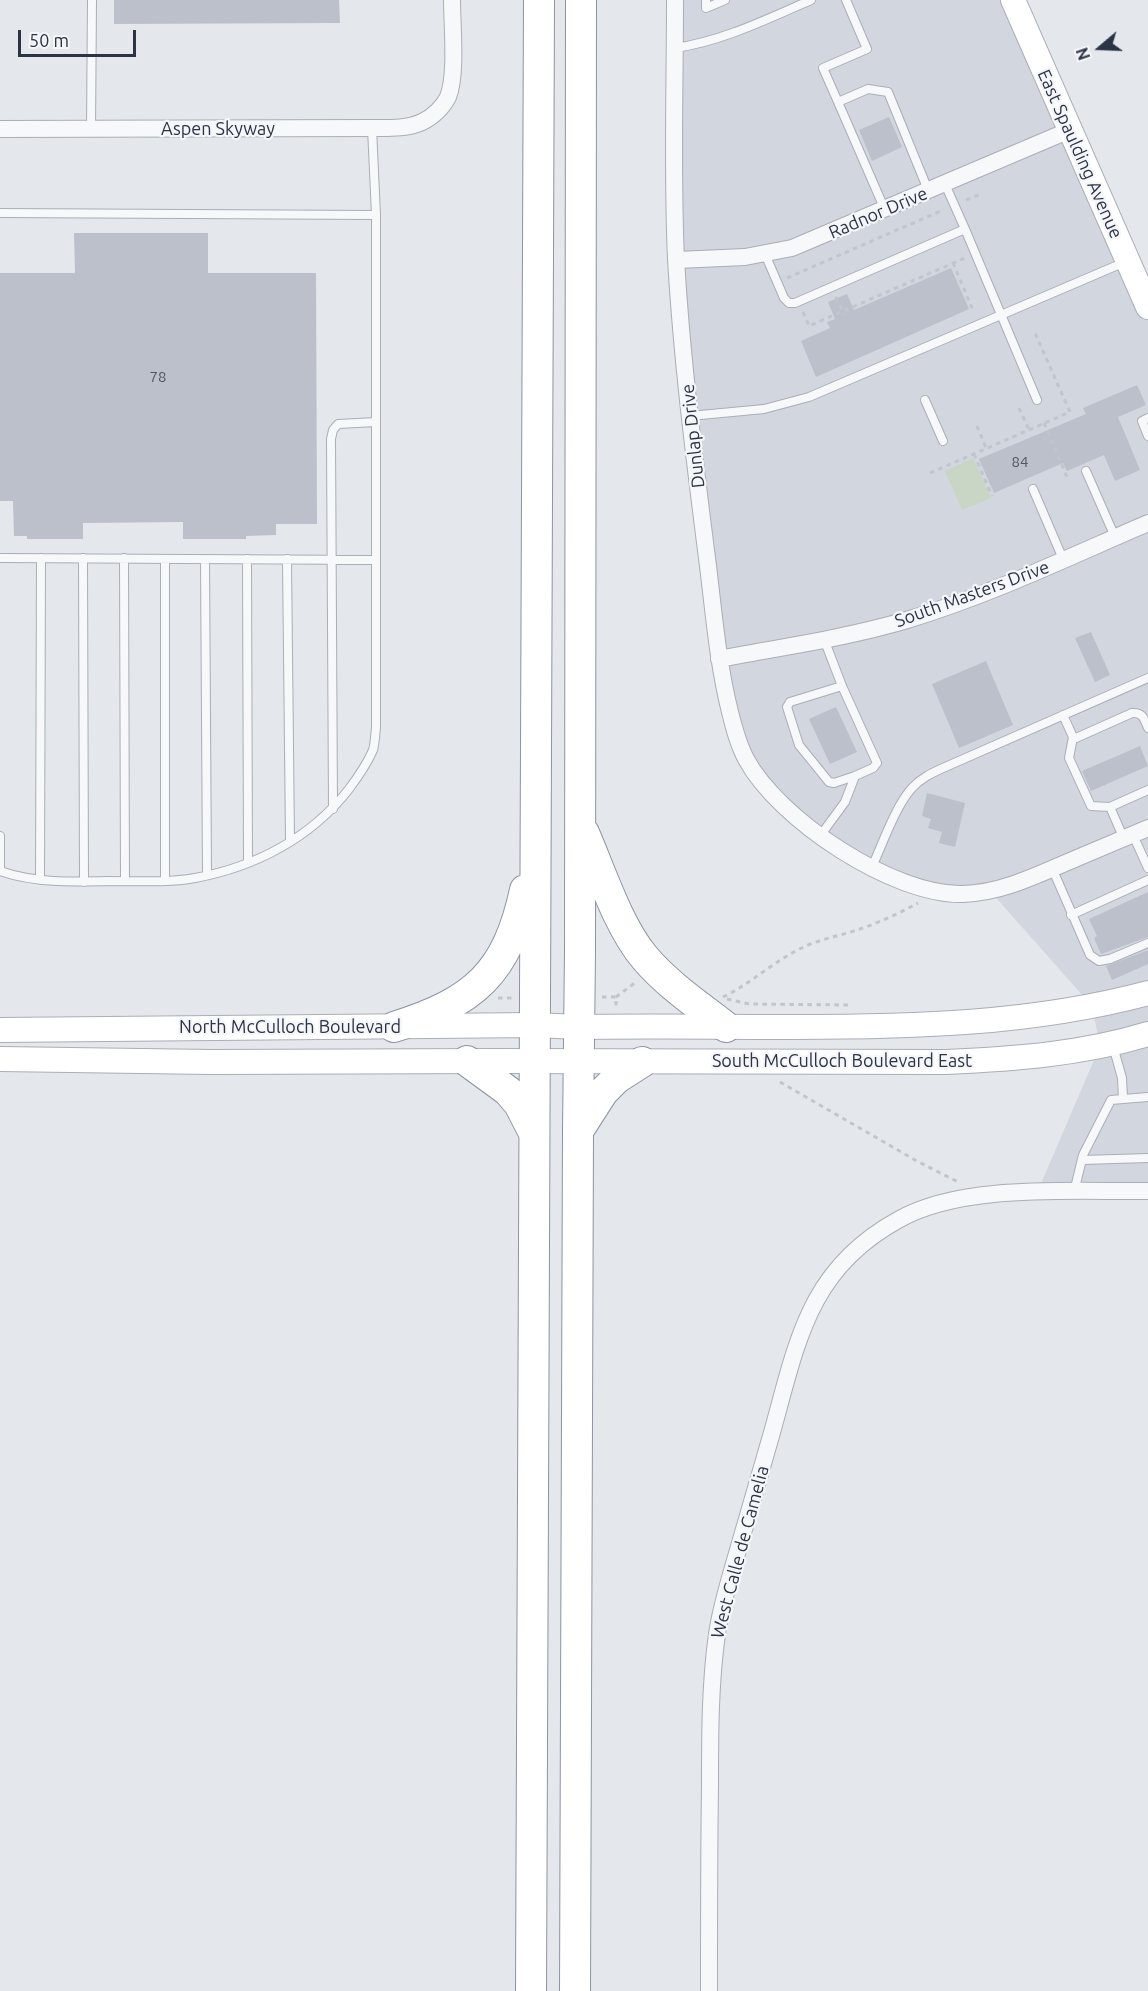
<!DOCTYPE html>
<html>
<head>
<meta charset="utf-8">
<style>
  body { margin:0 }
  #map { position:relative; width:1148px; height:1991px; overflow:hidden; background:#e4e7ec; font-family:Ubuntu,sans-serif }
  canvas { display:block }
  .north { position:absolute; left:1070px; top:18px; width:60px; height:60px; -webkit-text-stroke:4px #f4f6f9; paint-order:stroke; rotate:251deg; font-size:16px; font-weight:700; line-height:24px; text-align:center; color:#2b3445 }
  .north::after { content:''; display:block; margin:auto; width:21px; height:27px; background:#2b3445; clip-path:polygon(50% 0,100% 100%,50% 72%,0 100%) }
  .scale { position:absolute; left:18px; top:30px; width:118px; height:27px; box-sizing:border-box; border:3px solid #2b3445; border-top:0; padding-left:8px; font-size:18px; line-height:21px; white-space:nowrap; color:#2b3445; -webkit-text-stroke:4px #f4f6f9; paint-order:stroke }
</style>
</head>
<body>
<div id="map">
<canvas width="1148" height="1991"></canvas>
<div class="north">N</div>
<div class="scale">50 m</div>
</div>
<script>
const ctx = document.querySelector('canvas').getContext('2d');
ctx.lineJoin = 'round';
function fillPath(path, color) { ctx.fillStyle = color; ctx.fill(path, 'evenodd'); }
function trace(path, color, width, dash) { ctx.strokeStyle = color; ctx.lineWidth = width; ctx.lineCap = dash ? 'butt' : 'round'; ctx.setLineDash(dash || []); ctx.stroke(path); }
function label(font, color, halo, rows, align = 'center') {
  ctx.font = font + ' Ubuntu,sans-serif'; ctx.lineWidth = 4.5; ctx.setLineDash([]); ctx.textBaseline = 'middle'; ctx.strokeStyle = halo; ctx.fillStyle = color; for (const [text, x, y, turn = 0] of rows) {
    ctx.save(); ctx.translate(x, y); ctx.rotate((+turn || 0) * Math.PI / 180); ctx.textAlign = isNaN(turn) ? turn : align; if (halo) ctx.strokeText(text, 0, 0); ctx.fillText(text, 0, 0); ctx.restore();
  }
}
fillPath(new Path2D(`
  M675 0H1013L1148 307V1191L1037 1193 1100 1046 1092 1006 990 891 910 884 792 815 734 729 684 361Z`), '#d2d6de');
fillPath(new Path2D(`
  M973 458 991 498 962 510 945 471Z`), '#c9d6c5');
fillPath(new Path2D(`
  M114 0H339L340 23 114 24Z
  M889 117 902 147 872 161 859 130Z
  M74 233H208V273H316L317 524H276V535L246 536V539H183V522L83 523V539H27V536H14L13 501H0V273H75Z
  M951 268 969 309 816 377 801 341 830 328 827 322 835 319 828 302 847 294 854 310Z
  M1137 385 1146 405 1118 417 1140 470 1115 481 1104 455 1067 471 1063 463 994 493 979 459 1086 414 1083 408Z
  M1091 632 1110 675 1095 682 1075 638Z
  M986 661 1013 725 959 748 932 684Z
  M836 707 857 752 830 764 809 719Z
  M1140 746 1148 766 1091 791 1082 771Z
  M927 793 965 803 955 847 939 843 942 832 928 828 931 819 922 816Z
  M1148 892V937L1101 954 1094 938 1097 936 1089 919Z
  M1148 950V964L1112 980 1106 966Z`), '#bbc0ca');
const lane = new Path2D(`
  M706 0V8L725 0
  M675 48C723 41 767 19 811 0
  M838 102 823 68 867 49 846 0
  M91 129 92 0
  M945 184 965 229
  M885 210 838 102 868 89 888 92 928 190
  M0 213 376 215
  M765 254 784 298 789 303H795L965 229 1037 400
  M925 400 943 441
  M690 416 764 409 809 397 1125 262
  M1148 418 1142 421 1148 436
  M1086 471 1115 537
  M1033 489 1063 559
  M0 558 376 560
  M83 558 84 882
  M124 558 125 881
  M205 559 207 875
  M247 559 248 862
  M287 559 290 841
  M842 686 877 763 873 768 855 776
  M1063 715 1073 737 1076 738 1132 713C1143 712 1144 719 1148 728
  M1073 737 1069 758 1091 806 1110 807 1148 790
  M1110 807 1124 839
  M333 809 331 439 333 430 338 424 376 422
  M1133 835 1148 868
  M0 836V871
  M820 836 845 802 855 776 834 783 829 782 799 745 787 707 790 702 842 686 824 639
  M872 867C882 845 896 805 912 788 921 778 932 773 943 768L1148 678
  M1052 868 1090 955 1099 961 1110 959 1148 943
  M0 871C34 883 72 882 108 881 137 881 167 883 195 878 255 867 311 838 349 789 358 777 367 764 373 750 375 744 375 735 376 728V215L372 128
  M40 879 41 558
  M165 880V559
  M1071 915 1148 880
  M1113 1046 1122 1078 1123 1099
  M1082 1160 1148 1158
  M1074 1192 1083 1155 1111 1100 1148 1097`);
const street = new Path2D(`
  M675 0C675 86 672 173 676 259 682 362 695 464 708 566 714 615 718 664 730 712 734 728 738 744 746 759 778 819 893 896 963 894 998 893 1031 878 1063 864 1091 852 1120 840 1148 828
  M0 129 372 128C388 128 407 129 422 122 433 117 443 107 448 97 457 75 452 25 452 0
  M677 260 745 257 792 248 1070 130
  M719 659C782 647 846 638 907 620 990 595 1069 557 1148 523
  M709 1991C709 1922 709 1854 710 1785 710 1735 710 1684 717 1634 721 1606 730 1578 738 1550 749 1512 760 1474 771 1436 797 1344 807 1270 898 1220 962 1183 1074 1192 1148 1191`);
const secondary = new Path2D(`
  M1013 0 1148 307
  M0 1030 535 1025 579 1027C650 1026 721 1027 792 1027 912 1027 1032 1024 1148 993
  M0 1059 211 1062 493 1061 946 1062C1014 1059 1083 1054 1148 1034`);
const highway = new Path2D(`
  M584 833C601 872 618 926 645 958 668 985 698 1005 726 1027
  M394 1027C474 1002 507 974 525 890
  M467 1061 508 1091 519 1104 534 1133
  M578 1131 603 1092 617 1078 642 1062
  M531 1991 539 0
  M575 1991 578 1131 580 951 581 0`);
trace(lane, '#a9aeb7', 10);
trace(street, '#a9aeb7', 18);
trace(secondary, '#a9aeb7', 26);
trace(highway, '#8b94a3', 32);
trace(new Path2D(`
  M966 200 981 194
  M953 263 972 308
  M787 278 943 210
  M836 297 844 315
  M803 312 809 326 965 258
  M1019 408 1029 430
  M1044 423 1067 477
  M977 426 986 448
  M974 454 992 496
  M930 473 1070 412 1035 333
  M602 997H616V1009
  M616 997 636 982
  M723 997C752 983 776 959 806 946 822 939 838 936 854 931 876 924 898 914 918 903
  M498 998H513
  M727 999 749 1004 849 1005
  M780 1082 915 1160 960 1183`), '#c2c5cb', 3, [4.5, 4.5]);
trace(lane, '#f7f8fa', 8);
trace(street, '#f7f8fa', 16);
trace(secondary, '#fff', 24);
trace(highway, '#fff', 30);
label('15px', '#4f5766', null, [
  ["78",158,377],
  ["84",1020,462]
]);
label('18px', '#2b3445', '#f4f6f9', [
  ["Aspen Skyway",218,129],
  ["East Spaulding Avenue",1080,154,66],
  ["Radnor Drive",878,213,-23],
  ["Dunlap Drive",693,436,-96],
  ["South Masters Drive",972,594,-20],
  ["North McCulloch Boulevard",290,1027],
  ["South McCulloch Boulevard East",842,1061],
  ["West Calle de Camelia",740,1552,-75]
]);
</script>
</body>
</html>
